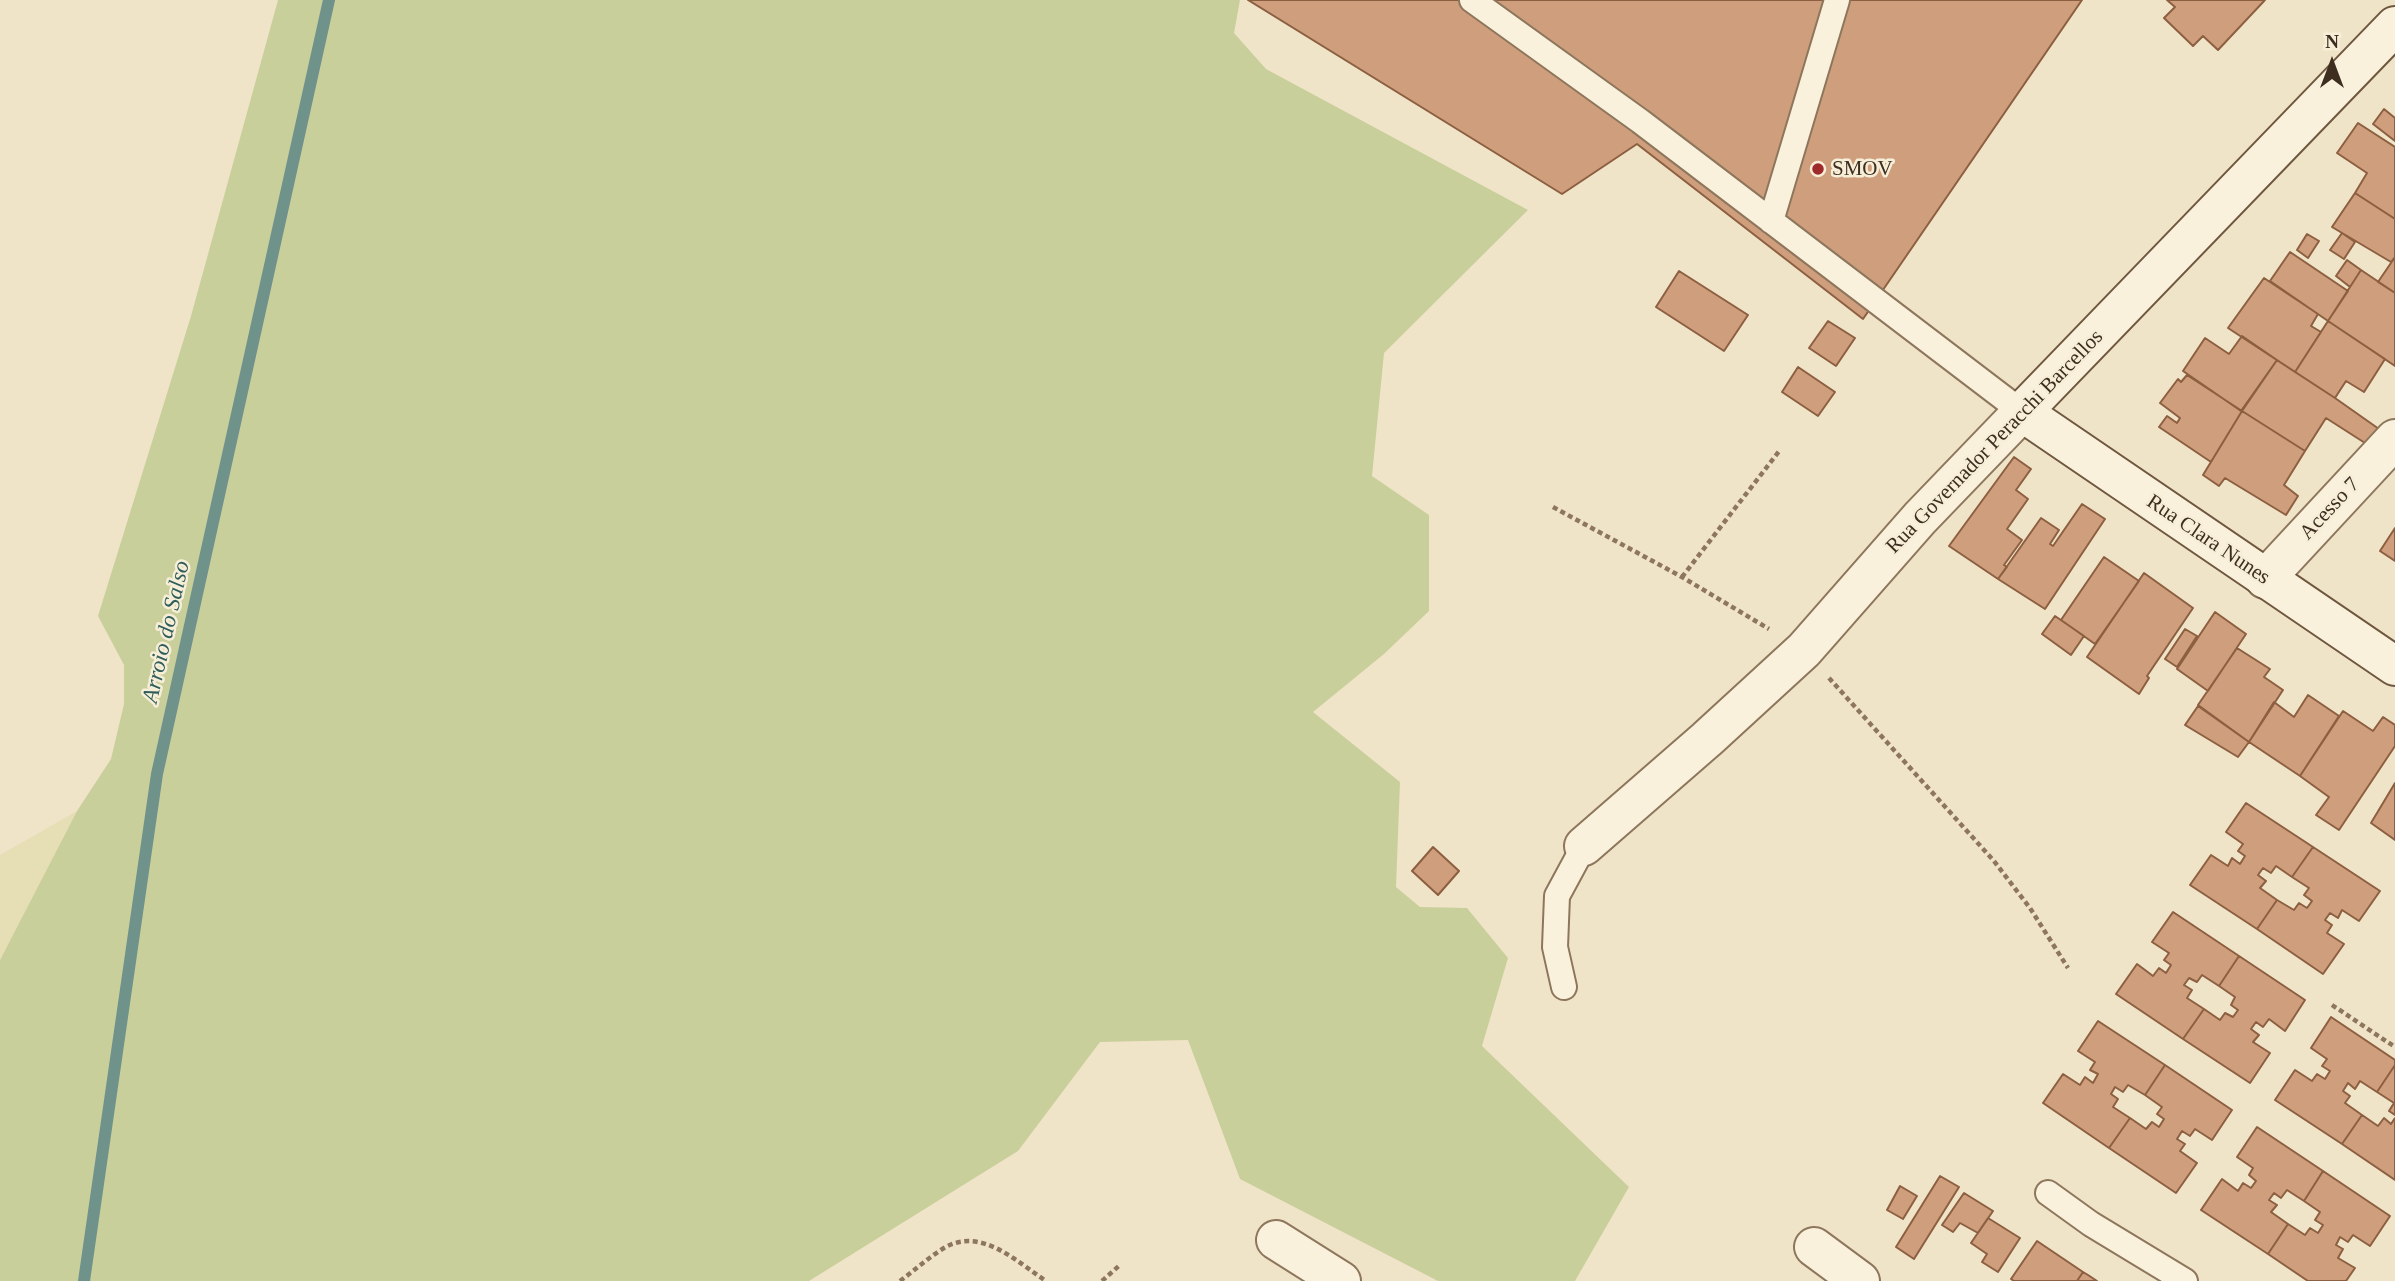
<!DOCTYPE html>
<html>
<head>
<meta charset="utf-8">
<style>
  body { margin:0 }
  #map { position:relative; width:2395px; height:1281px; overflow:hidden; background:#f0e4c8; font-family:Georgia,serif }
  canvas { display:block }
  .north { position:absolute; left:2297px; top:28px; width:70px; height:70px; -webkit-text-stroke:5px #f7eed8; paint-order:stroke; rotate:0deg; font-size:19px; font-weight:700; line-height:28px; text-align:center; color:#3d2e20 }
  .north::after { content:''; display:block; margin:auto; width:24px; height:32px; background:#3d2e20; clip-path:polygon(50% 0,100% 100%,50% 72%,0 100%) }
</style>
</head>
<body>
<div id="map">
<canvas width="2395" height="1281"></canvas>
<div class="north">N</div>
</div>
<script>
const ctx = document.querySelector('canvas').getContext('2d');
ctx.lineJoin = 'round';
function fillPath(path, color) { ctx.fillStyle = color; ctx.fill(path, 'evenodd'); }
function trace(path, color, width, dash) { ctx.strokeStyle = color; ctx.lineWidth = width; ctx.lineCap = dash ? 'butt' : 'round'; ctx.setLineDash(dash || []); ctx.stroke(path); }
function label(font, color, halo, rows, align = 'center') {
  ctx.font = font + ' Georgia,serif'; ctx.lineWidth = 5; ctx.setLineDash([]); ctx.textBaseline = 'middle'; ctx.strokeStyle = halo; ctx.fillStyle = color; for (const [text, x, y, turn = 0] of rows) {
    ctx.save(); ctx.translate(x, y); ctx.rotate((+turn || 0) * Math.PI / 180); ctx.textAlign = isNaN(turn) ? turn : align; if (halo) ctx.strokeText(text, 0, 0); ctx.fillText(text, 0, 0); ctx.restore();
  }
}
fillPath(new Path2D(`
  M77 811 0 960V855Z`), '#e6deb5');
fillPath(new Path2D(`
  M278 0H1240L1234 33 1266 69 1528 210 1384 353 1372 476 1429 515V611L1384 654 1313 712 1400 782 1396 887 1420 907 1467 908 1508 958 1482 1046 1629 1187 1575 1281H1438L1240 1179 1188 1040 1100 1042 1018 1151 809 1281H0V960L77 811 111 759 124 704V665L98 616 191 316Z`), '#c9cf9b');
trace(new Path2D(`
  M84 1281 157 774 329 0`), '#6f938a', 12);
const building = new Path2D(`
  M1248 0H2082L1863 319 1637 144 1562 194Z
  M2167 0H2265L2218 50 2203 36 2193 46 2164 18 2175 7Z
  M2384 109 2395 118V141L2373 124Z
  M2358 123 2395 147V219L2355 193 2367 173 2337 153Z
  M2355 193 2395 219V257L2391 262 2332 227Z
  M2342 233 2355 242 2344 259 2330 250Z
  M2307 234 2319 241 2308 258 2297 250Z
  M2290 252 2348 291 2328 321 2270 281Z
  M2395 257V293L2378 282Z
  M2347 260 2361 270 2350 287 2336 276Z
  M2361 270 2395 293V366L2328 321Z
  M1679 271 1748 315 1724 351 1656 307Z
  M2264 278 2318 314 2311 326 2321 332 2295 372 2228 328Z
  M1828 321 1855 338 1836 366 1809 348Z
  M2328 321 2385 359 2364 392 2346 381 2335 398 2295 372Z
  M2242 336 2277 360 2241 411 2183 371 2205 338 2229 354Z
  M2277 360 2335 398 2379 429 2365 443 2326 418 2305 451 2242 411Z
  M1798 367 1835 392 1818 416 1782 392Z
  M2187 375 2242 411 2211 462 2159 427 2167 416 2177 423 2180 418 2160 403 2178 379 2181 382Z
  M2242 411 2305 451 2284 485 2298 496 2286 515 2225 478 2219 486 2203 475Z
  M2014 457 2031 469 2016 490 2028 499 2007 529 2022 540 2004 565 2007 567 1998 579 1949 546Z
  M2082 504 2105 519 2045 609 1998 579 2041 518 2059 530 2050 544 2053 546Z
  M2395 528V561L2380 551Z
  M2104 557 2139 581 2095 644 2061 620Z
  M2144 573 2193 608 2147 676 2149 678 2139 694 2087 657Z
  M2215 612 2246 634 2208 691 2177 669Z
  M2055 616 2084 636 2071 655 2042 634Z
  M2185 629 2197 636 2177 667 2165 659Z
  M2237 648 2270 669 2264 677 2283 690 2249 742 2198 705Z
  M2308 695 2339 716 2300 776 2249 742 2274 702 2294 717Z
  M2198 706 2249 742 2238 757 2185 725Z
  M2343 711 2373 731 2383 717 2395 725V746L2339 830 2316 815 2329 797 2300 776Z
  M2395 783V840L2371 823Z
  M2246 803 2313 847 2292 877 2276 866 2271 873 2263 868 2258 875 2266 881 2260 888 2277 900 2257 929 2190 885 2211 855 2228 866 2232 858 2240 864 2245 856 2238 851 2243 844 2226 832Z
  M1433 847 1459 871 1438 895 1412 871Z
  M2313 847 2380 891 2359 921 2342 910 2338 918 2330 913 2325 920 2332 925 2327 933 2344 944 2323 974 2257 929 2277 900 2294 910 2299 903 2307 908 2312 901 2304 895 2309 888 2292 877Z
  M2173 912 2239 956 2219 986 2202 975 2197 982 2189 978 2184 985 2192 990 2187 998 2204 1009 2183 1039 2116 994 2137 964 2153 976 2159 968 2166 973 2171 965 2164 960 2169 953 2152 942Z
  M2239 956 2305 1000 2285 1031 2269 1019 2263 1027 2256 1022 2251 1029 2259 1035 2253 1042 2270 1053 2250 1083 2183 1039 2204 1009 2220 1020 2225 1013 2233 1017 2238 1010 2231 1005 2235 997 2219 986Z
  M2331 1017 2395 1060V1065L2377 1092 2360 1081 2355 1089 2348 1083 2343 1091 2350 1096 2345 1103 2362 1115 2342 1144 2275 1100 2295 1070 2312 1081 2317 1074 2325 1079 2330 1071 2322 1066 2327 1059 2311 1048Z
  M2098 1021 2165 1065 2145 1095 2128 1085 2123 1092 2115 1087 2111 1094 2118 1099 2113 1107 2130 1118 2109 1148 2043 1103 2063 1074 2080 1085 2085 1077 2093 1083 2098 1074 2090 1070 2095 1062 2078 1051Z
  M2165 1065 2232 1110 2212 1140 2195 1129 2190 1136 2182 1131 2177 1139 2185 1144 2180 1151 2197 1163 2176 1193 2109 1148 2130 1118 2146 1129 2152 1122 2159 1127 2164 1119 2157 1114 2162 1107 2145 1095Z
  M2395 1065V1115L2389 1111 2394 1103 2377 1092Z
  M2362 1115 2378 1126 2384 1118 2391 1124 2395 1118V1180L2342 1144Z
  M2257 1127 2323 1171 2304 1201 2287 1190 2281 1198 2274 1193 2269 1200 2277 1205 2271 1212 2288 1224 2268 1254 2201 1210 2222 1179 2238 1191 2243 1183 2251 1188 2256 1181 2249 1175 2253 1168 2237 1157Z
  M2323 1171 2390 1216 2370 1246 2353 1235 2348 1242 2340 1237 2336 1245 2343 1249 2338 1258 2355 1268 2346 1281H2308L2268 1254 2288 1224 2305 1235 2310 1228 2318 1233 2323 1225 2315 1220 2320 1212 2304 1201Z
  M1940 1176 1959 1187 1914 1259 1896 1247Z
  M1900 1186 1917 1196 1903 1219 1887 1210Z
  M1964 1193 1993 1211 1978 1233 1960 1223 1953 1232 1942 1225Z
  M1988 1218 2020 1238 1998 1272 1982 1262 1987 1254 1971 1243Z
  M2037 1241 2083 1272 2077 1281H2014L2011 1279Z
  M2083 1272 2088 1275 2097 1281H2077Z`);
fillPath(building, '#cf9f7d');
trace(building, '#8d5f41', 2);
const lane = new Path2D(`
  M1472 0 1640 121 2022 412
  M1771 221 1837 0
  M1564 987 1555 947 1557 896 1584 846
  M2048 1193 2091 1224 2185 1281`);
const street = new Path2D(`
  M2265 579 2395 439
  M1584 846 1707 739 1804 650 1920 518 2022 412
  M1276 1240 1341 1281
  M1814 1247 1860 1281`);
const secondary = new Path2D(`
  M2395 26 2022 412 2395 666`);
trace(lane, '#8d765c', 28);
trace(street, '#8d765c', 42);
trace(secondary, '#6f573f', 42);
trace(new Path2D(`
  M1553 507 1682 577 1769 629
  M1682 577 1780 450
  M1829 678 1994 861 2030 908 2068 968
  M2332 1005 2395 1047
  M900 1281C915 1270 929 1257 944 1248 981 1226 1017 1262 1046 1281
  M1102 1281 1121 1264`), '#8d765c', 4.5, [5, 3.5]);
trace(lane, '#faf1dc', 24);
trace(street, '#faf1dc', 38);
trace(secondary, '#faf1dc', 38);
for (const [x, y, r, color] of [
  [1818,169,7,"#9e2a2b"]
]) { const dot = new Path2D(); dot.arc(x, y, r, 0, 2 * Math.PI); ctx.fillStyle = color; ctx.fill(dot); trace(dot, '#f7eed8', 2.5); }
label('21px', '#3d2e20', '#f7eed8', [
  ["SMOV",1832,169]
], 'left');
label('21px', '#3d2e20', '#f7eed8', [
  ["Rua Governador Peracchi Barcellos",1995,442,-46],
  ["Acesso 7",2330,509,-47],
  ["Rua Clara Nunes",2208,540,34]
]);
label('italic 23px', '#2f5d5a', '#f7eed8', [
  ["Arroio do Salso",167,632,-77]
]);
</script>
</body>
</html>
